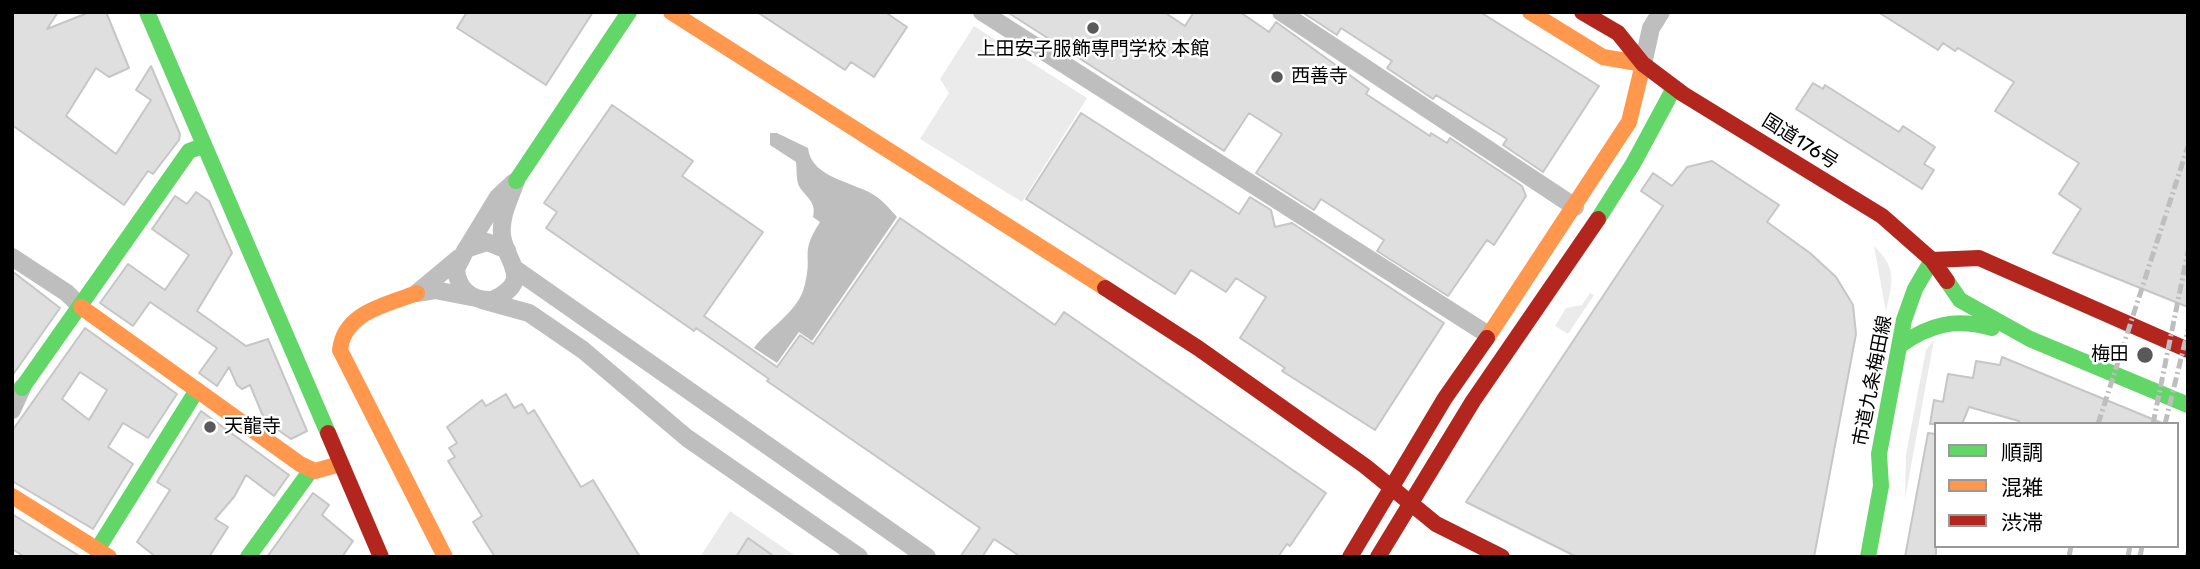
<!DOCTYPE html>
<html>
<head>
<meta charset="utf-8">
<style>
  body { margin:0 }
  #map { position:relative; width:2200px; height:569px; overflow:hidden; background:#fff; font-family:Rubik,"Noto Sans JP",sans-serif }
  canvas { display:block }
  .frame { position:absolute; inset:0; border:14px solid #000; pointer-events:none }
  .legend { position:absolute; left:1934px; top:422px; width:245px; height:126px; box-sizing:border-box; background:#fff; border:2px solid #999; margin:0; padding:9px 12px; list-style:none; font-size:21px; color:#000 }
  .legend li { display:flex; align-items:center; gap:14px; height:35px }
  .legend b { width:35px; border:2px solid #999 }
</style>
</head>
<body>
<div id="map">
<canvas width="2200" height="569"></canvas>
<div class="frame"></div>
<ul class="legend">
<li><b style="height:9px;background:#63d668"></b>順調</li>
<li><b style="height:9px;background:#ff974d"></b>混雑</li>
<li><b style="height:9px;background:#b3261e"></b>渋滞</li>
</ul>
</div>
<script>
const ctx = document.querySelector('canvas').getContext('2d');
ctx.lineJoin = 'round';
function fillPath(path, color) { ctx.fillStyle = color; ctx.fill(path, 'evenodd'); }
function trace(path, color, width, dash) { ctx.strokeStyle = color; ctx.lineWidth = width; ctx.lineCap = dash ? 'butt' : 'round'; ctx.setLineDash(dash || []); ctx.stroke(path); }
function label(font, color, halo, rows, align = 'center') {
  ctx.font = font + ' Rubik,"Noto Sans JP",sans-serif'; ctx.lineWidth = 5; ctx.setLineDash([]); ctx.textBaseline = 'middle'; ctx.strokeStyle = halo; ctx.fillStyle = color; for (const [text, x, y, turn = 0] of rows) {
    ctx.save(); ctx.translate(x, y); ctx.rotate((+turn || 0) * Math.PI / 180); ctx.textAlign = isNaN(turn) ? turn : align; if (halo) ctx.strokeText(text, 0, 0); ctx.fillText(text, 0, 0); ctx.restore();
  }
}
fillPath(new Path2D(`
  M974 26 1087 98 1022 202 920 139 949 93 940 79Z
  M1874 246C1898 269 1892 282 1886 312Z
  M1590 293 1594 295 1568 334 1555 326 1566 308 1582 305Z
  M1934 340 1905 499 1906 454 1926 350Z
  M730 511 797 557H700Z`), '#ebebeb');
fillPath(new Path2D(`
  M770 133H777L808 148C811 179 857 182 877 197 884 202 891 210 897 217L812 341 799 332 777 363 754 348C770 326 799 312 805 284 813 253 799 255 820 222L813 217C817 201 805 197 799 186 796 180 797 169 796 162L770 145Z`), '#bebebe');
const building = new Path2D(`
  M12 12H58L47 29 90 12H106L129 68 109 77 96 68 66 116 116 154 151 100 136 90 151 66 180 134 179 140 153 174 148 171 124 205 12 125Z
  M467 12H593L546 85 457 28Z
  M757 12H885L907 27 874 77 851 62 845 70Z
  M1007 12H1164L1185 26 1194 12H1240L1269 32 1276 22 1369 89 1366 94 1430 136 1431 133 1447 143 1450 138 1522 186 1526 196 1494 245 1487 240 1448 296 1377 251 1384 240 1321 199 1314 210 1256 173 1282 134 1249 113 1224 151Z
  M1302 12H1480L1599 86 1543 172 1503 145 1507 139 1436 95 1433 99 1387 68 1392 61 1341 28 1337 35Z
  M1878 12H2188V307L2053 253 2081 209 2059 194 2079 163 1995 111 2014 82 1958 48 1955 51 1943 43 1938 50Z
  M1813 83 1823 89 1825 85 1899 132 1903 126 1935 147 1924 164 1934 170 1922 189 1796 109Z
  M612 105 693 161 682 176 763 232 704 316 777 367 800 335 813 344 900 218 1055 325 1064 312 1326 493 1290 546 1287 544 1278 557H1021L994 539 982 557H960L980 528 767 381 769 379 742 360 696 328 694 331 546 228 557 212 544 203Z
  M1081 113 1239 214 1250 197 1271 210 1275 227 1292 223 1444 323 1375 430 1282 371 1285 368 1240 338 1266 297 1236 278 1226 292 1191 270 1175 294 1026 199Z
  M1712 161 1779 205 1767 222 1810 253 1836 277 1853 305 1856 334 1814 557H1577L1466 502 1663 206 1641 191 1653 173 1672 186 1687 167Z
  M196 192 209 201 232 253 197 311 246 346 268 339 307 431 291 439 265 421 250 385 242 389 237 385 229 367 217 386 199 373 217 348 150 302 133 326 100 303 128 264 165 290 189 255 152 229 175 196 187 204Z
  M12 271 60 308 12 376Z
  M85 328 177 394 148 438 123 423 108 447 133 464 93 529 12 481V431ZM80 372 107 390 89 420 62 399Z
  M2002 357 2162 423V424H2018L2019 421 1969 407 1962 424H1930L1934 400 1943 402 1948 374 1973 378 1976 361 2000 365Z
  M506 394 514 408 522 404 528 414 534 410 581 487 593 480 640 557H495L473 522 482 516 448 461 455 457 449 448 457 443 447 427 482 400 486 406Z
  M201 411 289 475 274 496 246 475 234 497 215 519 228 527 209 557H156L137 542 170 490 157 482Z
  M1928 433 1936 434V557H1905Z
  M313 493 329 505 322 515 353 541 342 557H267Z
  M12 514 81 557H25L12 549Z
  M748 538 775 557H736Z`);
fillPath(building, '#dfdfdf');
trace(building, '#c6c6c6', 2);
trace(new Path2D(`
  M982 12 1487 334
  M1281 12 1575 207
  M1643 64 1651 28 1661 12
  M467 248 498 197 513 183
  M507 250 487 242 466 249 456 269C458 290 471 301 493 300 535 280 505 262 502 235 500 216 510 198 516 181
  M12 257 67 293 81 307
  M515 269 927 557
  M417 293 435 290 471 297
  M417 293 459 258
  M482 300 529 313 583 350 687 438 859 557
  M12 410 22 388`), '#bebebe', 18);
trace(new Path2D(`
  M147 12 328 433
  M516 181 629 12
  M1598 219 1633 164 1674 88
  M1947 281 1960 300 2030 339 2188 405
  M1899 346C1930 324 1955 318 1992 328
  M22 388 189 151 203 146
  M97 550 197 390
  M248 557 311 470
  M1868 557 1881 486 1879 454 1904 320 1915 289 1932 260`), '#63d668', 16);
trace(new Path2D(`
  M671 12 1105 288
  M1530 12 1603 57 1643 64
  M417 293C386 305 344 312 340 350L445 557
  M81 307 300 464 315 471 340 464
  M1487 338 1629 122 1643 64
  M12 496 109 557`), '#ff974d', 16);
trace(new Path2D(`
  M1582 12 1618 33 1643 64 1683 94 1882 216 1932 260 1947 281
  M1932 260 1979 258 2188 350
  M1105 288 1198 348 1365 466 1436 524 1502 557
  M328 433 381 557
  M1350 557 1445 398 1487 338
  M1378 557 1473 401 1598 219`), '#b3261e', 16);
trace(new Path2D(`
  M2098 424 2188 146
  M2153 424 2188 251
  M2165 424 2188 330
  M2069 557 2071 546
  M2128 557 2130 546
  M2140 557 2142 546
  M2187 557 2188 552`), '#bebebe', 5, [10, 3.5, 2, 3.5]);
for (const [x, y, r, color] of [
  [1093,28,7,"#595959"],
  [1277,77,7,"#595959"],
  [2145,355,9,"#595959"],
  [210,427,7,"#595959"]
]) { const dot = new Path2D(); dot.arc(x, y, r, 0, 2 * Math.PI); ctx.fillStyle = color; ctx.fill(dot); trace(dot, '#fff', 2.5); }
label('19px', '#000', '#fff', [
  ["上田安子服飾専門学校 本館",1093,50,"center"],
  ["西善寺",1291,77],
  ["梅田",2129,355,"right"],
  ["天龍寺",224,427]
], 'left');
label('19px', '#000', '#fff', [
  ["国道176号",1800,142,32],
  ["市道九条梅田線",1873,381,-79]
]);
</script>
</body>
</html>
